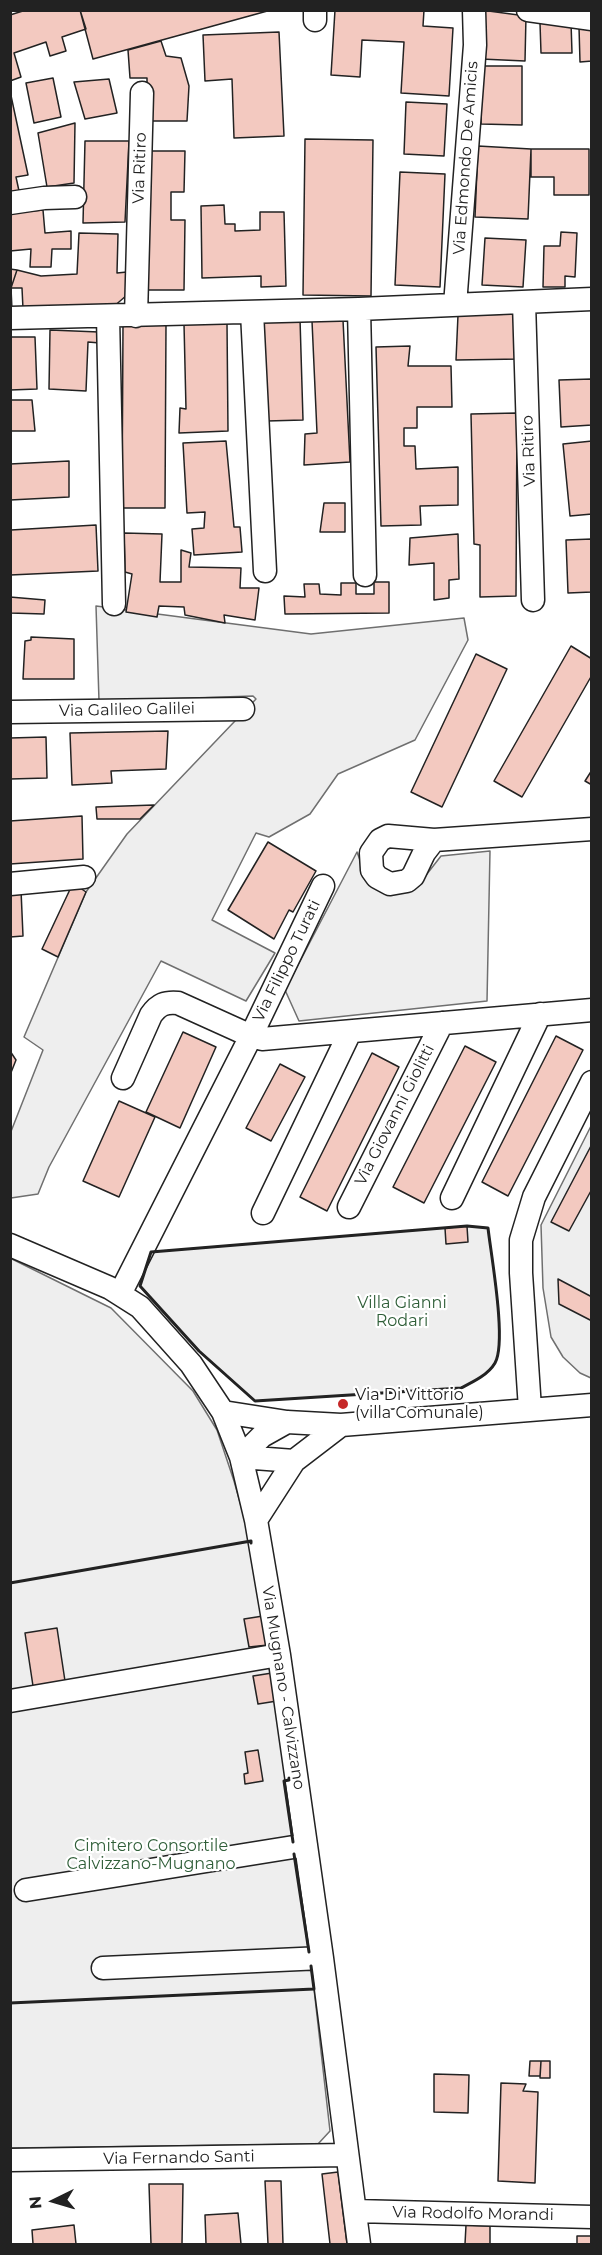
<!DOCTYPE html>
<html>
<head>
<meta charset="utf-8">
<style>
  body { margin:0 }
  #map { position:relative; width:602px; height:2255px; overflow:hidden; background:#fff; font-family:Montserrat,sans-serif }
  canvas { display:block }
  .frame { position:absolute; inset:0; border:12px solid #222; pointer-events:none }
  .north { position:absolute; left:24px; top:2171px; width:60px; height:60px; -webkit-text-stroke:4px #fff; paint-order:stroke; rotate:265deg; font-size:16px; font-weight:700; line-height:24px; text-align:center; color:#222 }
  .north::after { content:''; display:block; margin:auto; width:21px; height:27px; background:#222; clip-path:polygon(50% 0,100% 100%,50% 72%,0 100%) }
</style>
</head>
<body>
<div id="map">
<canvas width="602" height="2255"></canvas>
<div class="frame"></div>
<div class="north">N</div>
</div>
<script>
const ctx = document.querySelector('canvas').getContext('2d');
ctx.lineJoin = 'round';
function fillPath(path, color) { ctx.fillStyle = color; ctx.fill(path, 'evenodd'); }
function trace(path, color, width, dash) { ctx.strokeStyle = color; ctx.lineWidth = width; ctx.lineCap = dash ? 'butt' : 'round'; ctx.setLineDash(dash || []); ctx.stroke(path); }
function label(font, color, halo, rows, align = 'center') {
  ctx.font = font + ' Montserrat,sans-serif'; ctx.lineWidth = 4.5; ctx.setLineDash([]); ctx.textBaseline = 'middle'; ctx.strokeStyle = halo; ctx.fillStyle = color; for (const [text, x, y, turn = 0] of rows) {
    ctx.save(); ctx.translate(x, y); ctx.rotate((+turn || 0) * Math.PI / 180); ctx.textAlign = isNaN(turn) ? turn : align; if (halo) ctx.strokeText(text, 0, 0); ctx.fillText(text, 0, 0); ctx.restore();
  }
}
const green = new Path2D(`
  M96 606 311 634 464 618 468 640 415 740 338 774 310 814 269 837 256 833 212 920 275 953 246 1001 161 961 49 1167 38 1194 11 1198 10 1134 43 1050 24 1037 86 892 127 834 256 699 253 696 99 701Z
  M490 851 487 1001 299 1021 285 990 357 852 364 871 416 888 441 856Z
  M591 1126V1378L580 1373 563 1357 551 1337 543 1288 541 1225Z
  M467 1226 488 1228C491 1255 507 1342 495 1363 488 1375 473 1382 461 1388L255 1401 199 1351 140 1286 151 1252Z
  M10 1258 111 1308 193 1391 217 1430 234 1481 251 1541 289 1780 284 1781 314 1989 330 2131 318 2144 11 2148Z`);
fillPath(green, '#eee');
trace(green, '#6f6f6f', 1.5);
const building = new Path2D(`
  M26 10H80L86 29 62 37 66 51 50 56 46 42 14 53 21 77 10 81V15Z
  M80 10H271L93 59Z
  M335 10H424L423 26 453 28 449 96 401 93 404 42 362 40 360 77 331 75Z
  M481 10 526 16 525 61 481 59Z
  M571 22 572 53H541L540 23Z
  M592 26V61L580 62 579 27Z
  M279 32 284 136 234 138 232 79 205 81 203 35Z
  M161 41 166 56 181 58 189 86 187 121H147V78H130L128 50Z
  M482 66H522V125L481 124Z
  M53 78 61 117 34 123 26 83Z
  M109 79 117 113 85 119 74 82Z
  M10 91 28 175 16 177 19 191 10 192Z
  M406 102 447 104 444 156 404 154Z
  M75 123 74 183 47 187 38 133Z
  M305 139 373 140 371 296 303 295Z
  M85 141H129L125 222 83 223Z
  M478 146 531 149 528 219 475 217Z
  M531 149H589V195H554V177H531Z
  M145 151H185L184 192H171V220H185L184 290H144Z
  M400 172 445 174 440 287 395 285Z
  M224 205 225 224H235V231L260 230V212H284L286 286 261 287V276L202 278 201 206Z
  M43 210 45 233 71 231V249H52L51 267H30L31 249 10 251V213Z
  M561 232 577 233 575 277 565 276V287H543L544 246H560Z
  M79 233 118 234 117 273 127 272V295L112 308 23 309 22 288H11L17 270 41 276 77 274Z
  M485 238 526 240 523 287 482 285Z
  M10 269 17 270 11 288 12 310Z
  M520 314 521 359 456 360 458 315Z
  M300 319 303 420 267 421 263 322Z
  M343 320 350 462 304 465 305 434 317 433 312 321Z
  M227 323 228 431 179 433 180 408 186 409 184 324Z
  M123 325H166L165 508H122Z
  M50 330 99 332 100 343 88 342 86 391 49 389Z
  M10 337H35L37 389 10 390Z
  M410 346 408 366H451L452 407H417V428H404V446H415L416 469 458 467V505L420 506 421 525 381 526 376 347Z
  M592 379V425L561 427 559 380Z
  M10 400H32L35 431H10Z
  M517 413 516 596 480 597V545L474 544 471 414Z
  M226 441 234 527H240L242 552 194 555 192 529 204 528 205 512 187 513 183 443Z
  M592 441V514L570 516 563 444Z
  M69 461V497L10 500V464Z
  M324 503H345V532H320Z
  M10 523 11 530 96 525 98 571 10 575Z
  M124 533 162 534 160 582H181V550L191 553 189 567 241 568 240 588H259L255 620 224 615 225 623 185 615 184 607 159 606 157 617 126 612 132 574 125 572Z
  M458 534 459 579 449 580V598L434 600V563L409 565 410 538Z
  M592 539V592L568 593 566 540Z
  M374 582H389V613L285 614 284 596 305 597 304 584H319L320 594 341 595V583H356V594H374Z
  M10 597 45 600 44 614 10 613Z
  M31 637 74 639V679H23L25 641 31 640Z
  M571 646 592 659V675L522 797 494 781Z
  M476 654 507 669 442 807 411 792Z
  M168 731 166 769 111 771 112 783 72 785 70 733Z
  M46 737 47 778 10 779V738Z
  M592 770V785L585 781Z
  M154 805 140 819H97L96 807Z
  M82 816 83 859 10 864V821Z
  M268 842 316 871 293 912 289 910 274 939 228 910Z
  M73 883 86 892 58 957 42 949Z
  M21 890 23 936 10 937V891Z
  M183 1032 216 1047 180 1128 146 1112Z
  M556 1036 583 1050 508 1196 482 1182Z
  M465 1046 496 1062 424 1203 393 1187Z
  M10 1051 16 1060 10 1075Z
  M372 1053 399 1067 327 1211 300 1197Z
  M280 1064 305 1077 271 1141 246 1128Z
  M119 1101 155 1117 119 1197 83 1181Z
  M592 1144V1189L569 1231 551 1222Z
  M467 1226 468 1242 446 1244 445 1228Z
  M558 1279 592 1297V1321L559 1304Z
  M263 1616 268 1645 249 1647 244 1619Z
  M57 1628 65 1681 33 1686 25 1633Z
  M272 1673 277 1701 258 1704 253 1676Z
  M258 1750 263 1781 245 1784 244 1774 248 1773 245 1752Z
  M530 2061H541L540 2076H529Z
  M541 2061H550V2078H540Z
  M434 2074 469 2075 468 2113 434 2112Z
  M501 2083 526 2084 523 2091 538 2092 535 2183 498 2181Z
  M338 2172 347 2244H330L322 2174Z
  M265 2181H281L283 2244H268Z
  M149 2184H183L182 2244H151Z
  M238 2213 241 2244H206L205 2215Z
  M74 2225 76 2244H33L32 2230Z
  M466 2225 490 2226V2244H465Z
  M577 2236H592V2244H577Z`);
fillPath(building, '#f3c9c0');
trace(building, '#222', 1.5);
const minor = new Path2D(`
  M528 10 592 19
  M315 20V10
  M10 203 44 198 75 197
  M524 302 533 600
  M455 305 475 45 474 10
  M359 309 365 575
  M252 312 265 571
  M108 316 114 604
  M136 316 142 93
  M10 318 359 309 592 299
  M10 712 243 709
  M434 840 424 853 413 876 407 881 390 884 377 877 372 870 371 853 380 840 388 836 434 840 592 829
  M10 884 84 877
  M123 1078 151 1015C159 1004 165 1002 178 1003L251 1036 262 1039 592 1010
  M452 1198 540 1014
  M349 1207 442 1023
  M263 1213 350 1032
  M10 1245 110 1288 140 1307 191 1364 223 1412 241 1457 256 1520 279 1655 322 1958 359 2244
  M120 1294 251 1036 323 886
  M530 1409 521 1273V1240L534 1197 592 1082
  M223 1412 287 1422 341 1425 592 1405
  M241 1457 262 1436 287 1422
  M241 1457 294 1461
  M256 1520 294 1461 341 1425
  M10 1701 279 1655
  M26 1890 306 1845
  M103 1968 322 1958
  M10 2160 347 2155
  M355 2211 592 2217`);
trace(minor, '#222', 25);
trace(minor, '#fff', 22);
trace(new Path2D(`
  M467 1226 488 1228C491 1255 507 1342 495 1363 488 1375 473 1382 461 1388L255 1401 199 1351 140 1286 151 1252Z
  M10 1583 251 1541V1543
  M289 1778V1780L284 1781 293 1842
  M294 1854 309 1952
  M10 2003 314 1989 311 1966`), '#222', 3);
for (const [x, y, r, color] of [
  [343,1404,6,"#c62828"]
]) { const dot = new Path2D(); dot.arc(x, y, r, 0, 2 * Math.PI); ctx.fillStyle = color; ctx.fill(dot); trace(dot, '#fff', 2); }
label('16px', '#222', '#fff', [
  ["Via Edmondo De Amicis",466,158,-86],
  ["Via Ritiro",140,168,-88],
  ["Via Ritiro",529,451,-92],
  ["Via Galileo Galilei",127,710,-1],
  ["Via Filippo Turati",287,961,-64],
  ["Via Giovanni Giolitti",395,1115,-63],
  ["Via Mugnano - Calvizzano",283,1688,81],
  ["Via Fernando Santi",179,2158,-1],
  ["Via Rodolfo Morandi",473,2214,1]
]);
label('16px', '#2f5e38', '#fff', [
  ["Villa Gianni",402,1303],
  ["Rodari",402,1321],
  ["Cimitero Consortile",151,1846],
  ["Calvizzano-Mugnano",151,1864]
]);
label('16px', '#222', '#fff', [
  ["Via Di Vittorio",355,1395],
  ["(villa Comunale)",355,1413]
], 'left');
</script>
</body>
</html>
